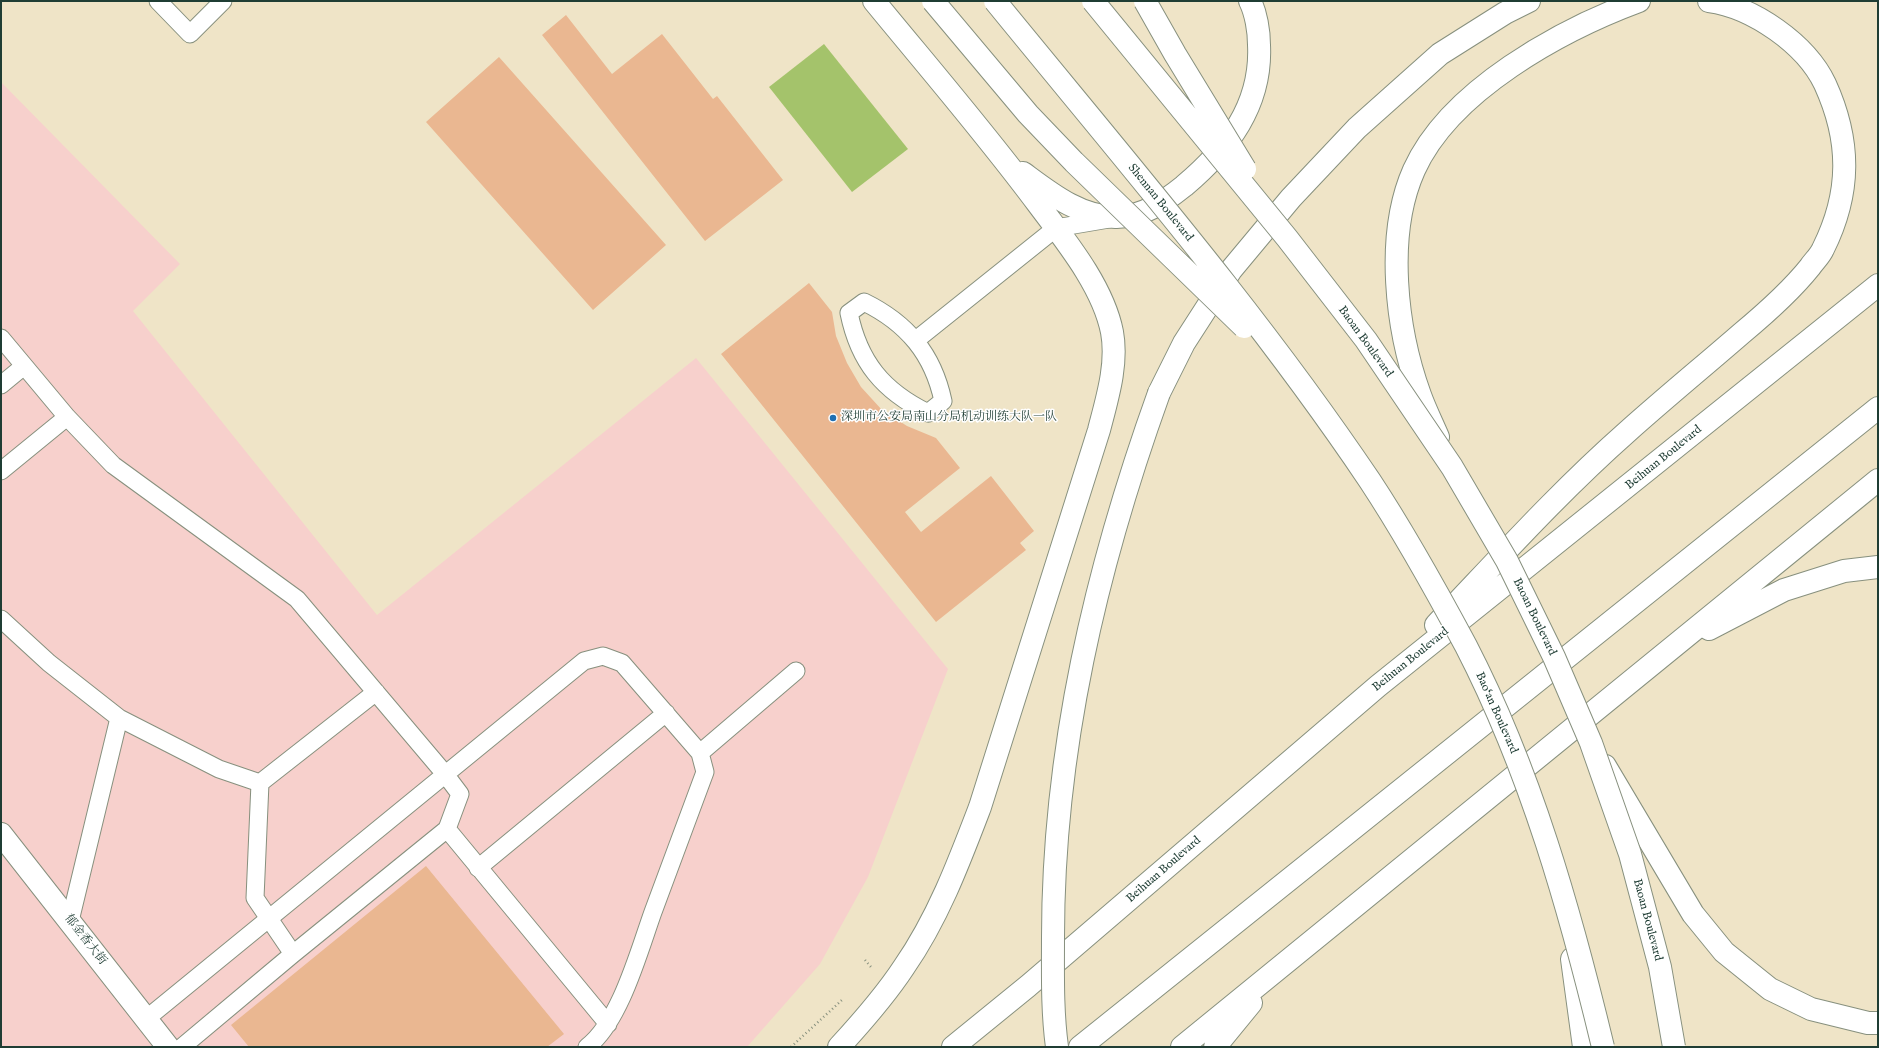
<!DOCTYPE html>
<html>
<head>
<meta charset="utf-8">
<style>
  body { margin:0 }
  #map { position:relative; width:1879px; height:1048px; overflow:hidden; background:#efe4c7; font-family:"IM FELL English",serif }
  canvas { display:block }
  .frame { position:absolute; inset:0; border:2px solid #1f3d34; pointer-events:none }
</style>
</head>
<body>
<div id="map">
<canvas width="1879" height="1048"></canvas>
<div class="frame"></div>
</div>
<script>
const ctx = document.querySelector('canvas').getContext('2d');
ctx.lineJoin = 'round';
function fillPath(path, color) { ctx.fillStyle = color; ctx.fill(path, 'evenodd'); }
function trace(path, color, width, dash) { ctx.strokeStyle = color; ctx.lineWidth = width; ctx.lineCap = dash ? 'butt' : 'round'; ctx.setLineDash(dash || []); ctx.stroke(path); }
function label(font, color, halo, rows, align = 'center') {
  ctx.font = font + ' "IM FELL English","Noto Serif SC",serif'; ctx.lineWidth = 3; ctx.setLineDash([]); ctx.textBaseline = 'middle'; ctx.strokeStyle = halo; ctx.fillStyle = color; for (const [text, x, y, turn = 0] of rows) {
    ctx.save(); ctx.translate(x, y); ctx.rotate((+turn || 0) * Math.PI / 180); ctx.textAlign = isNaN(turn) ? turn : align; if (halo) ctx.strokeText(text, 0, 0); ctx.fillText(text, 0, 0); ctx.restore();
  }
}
fillPath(new Path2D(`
  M1 82 180 264 133 311 377 615 696 358 948 669 868 877 820 964 747 1047H1Z`), '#f7d0cc');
fillPath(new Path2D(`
  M824 44 908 149 852 192 769 87Z`), '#a4c36b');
fillPath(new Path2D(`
  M566 15 612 74 662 34 713 99 717 96 783 180 705 241 542 35Z
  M499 57 666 245 593 310 426 122Z
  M809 283 832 312 836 336 847 363 861 387 882 410 907 426 936 438 960 468 905 512 921 532 991 476 1034 531 1020 543 1026 550 936 622 721 354Z
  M426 866 564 1034 547 1047H249L231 1025Z`), '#eab791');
const lane = new Path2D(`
  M158 1 190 34 223 1
  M864 302C907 323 933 354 943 401L928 413C883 391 859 362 849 313Z
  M1 338 67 417 113 465 297 599 445 774 460 794 447 829 293 954 182 1047
  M916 340 1056 228 1109 219
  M1 385 24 366
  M1 471 67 417
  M1 619 49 663 119 718 219 769 260 783 376 692
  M700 753 796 671
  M260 783 255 898 293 954
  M447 829 608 1024
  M478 868 666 713
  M70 921 119 718
  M146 1019 584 661 603 656 622 663 700 753 705 772C688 819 670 865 653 912 639 951 620 1022 587 1047`);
const street = new Path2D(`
  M1 834 168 1047`);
const primary = new Path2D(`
  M1023 173C1050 193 1081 218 1117 217 1143 217 1164 202 1184 186 1228 149 1262 105 1259 45 1259 31 1256 13 1250 1
  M1159 393 1184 343 1231 270 1291 198 1357 128 1440 54 1505 13 1529 1
  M1438 437C1432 423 1425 409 1420 395 1396 329 1385 235 1414 170 1450 90 1561 30 1639 1
  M1436 625C1498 560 1559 492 1627 432 1665 398 1704 366 1742 333 1766 313 1790 292 1810 267 1814 261 1820 256 1823 249 1851 193 1851 141 1825 84 1806 44 1753 7 1709 1
  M1709 629 1784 590 1844 571 1878 567
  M1605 766 1693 914 1724 952 1770 989 1811 1009 1868 1023H1878
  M1572 959 1584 1047
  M839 1047C862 1022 885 996 904 967 938 918 959 862 980 807L1099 430C1107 399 1118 364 1112 332 1103 286 1065 240 1038 204 986 134 929 68 874 1
  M953 1047 1028 986 1378 686 1878 285
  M1080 1047 1878 408
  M1182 1047 1878 480
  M1215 1047 1251 1003`);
trace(lane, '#87907e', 19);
trace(street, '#87907e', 24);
trace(primary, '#87907e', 24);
trace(new Path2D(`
  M865 960 871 967
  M791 1047 842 1000`), '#87907e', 2.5, [1, 3]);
trace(lane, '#fff', 17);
trace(street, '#fff', 22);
trace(primary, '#fff', 22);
const primaryBridge = new Path2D(`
  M933 1 1028 114 1074 162 1244 327
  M995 1C1123 158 1257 313 1370 481 1405 534 1436 590 1466 646 1531 772 1570 910 1603 1047
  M1093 1 1287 238 1366 340 1452 467 1507 561 1554 657 1591 743 1630 854 1660 967 1674 1047
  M1145 1 1175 54 1245 169
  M1057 1047C1052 1010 1053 974 1053 937 1053 750 1096 568 1159 393`);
trace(primaryBridge, '#87907e', 24, []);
trace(primaryBridge, '#fff', 22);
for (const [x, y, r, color] of [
  [833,418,4,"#1f6fb2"]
]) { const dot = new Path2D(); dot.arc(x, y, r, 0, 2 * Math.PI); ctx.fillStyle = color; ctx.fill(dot); trace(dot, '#fff', 1.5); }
label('12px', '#1f3d34', '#fff', [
  ["Shennan Boulevard",1160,203,51],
  ["Baoan Boulevard",1365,342,54],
  ["Beihuan Boulevard",1664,458,-39],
  ["Baoan Boulevard",1534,617,64],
  ["Beihuan Boulevard",1411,660,-39],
  ["Bao‘an Boulevard",1496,713,66],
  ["Beihuan Boulevard",1164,870,-41],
  ["Baoan Boulevard",1647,920,75],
  ["郁金香大街",85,940,52]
]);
label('12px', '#1f3d34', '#fff', [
  ["深圳市公安局南山分局机动训练大队一队",841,418]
], 'left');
</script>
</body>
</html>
